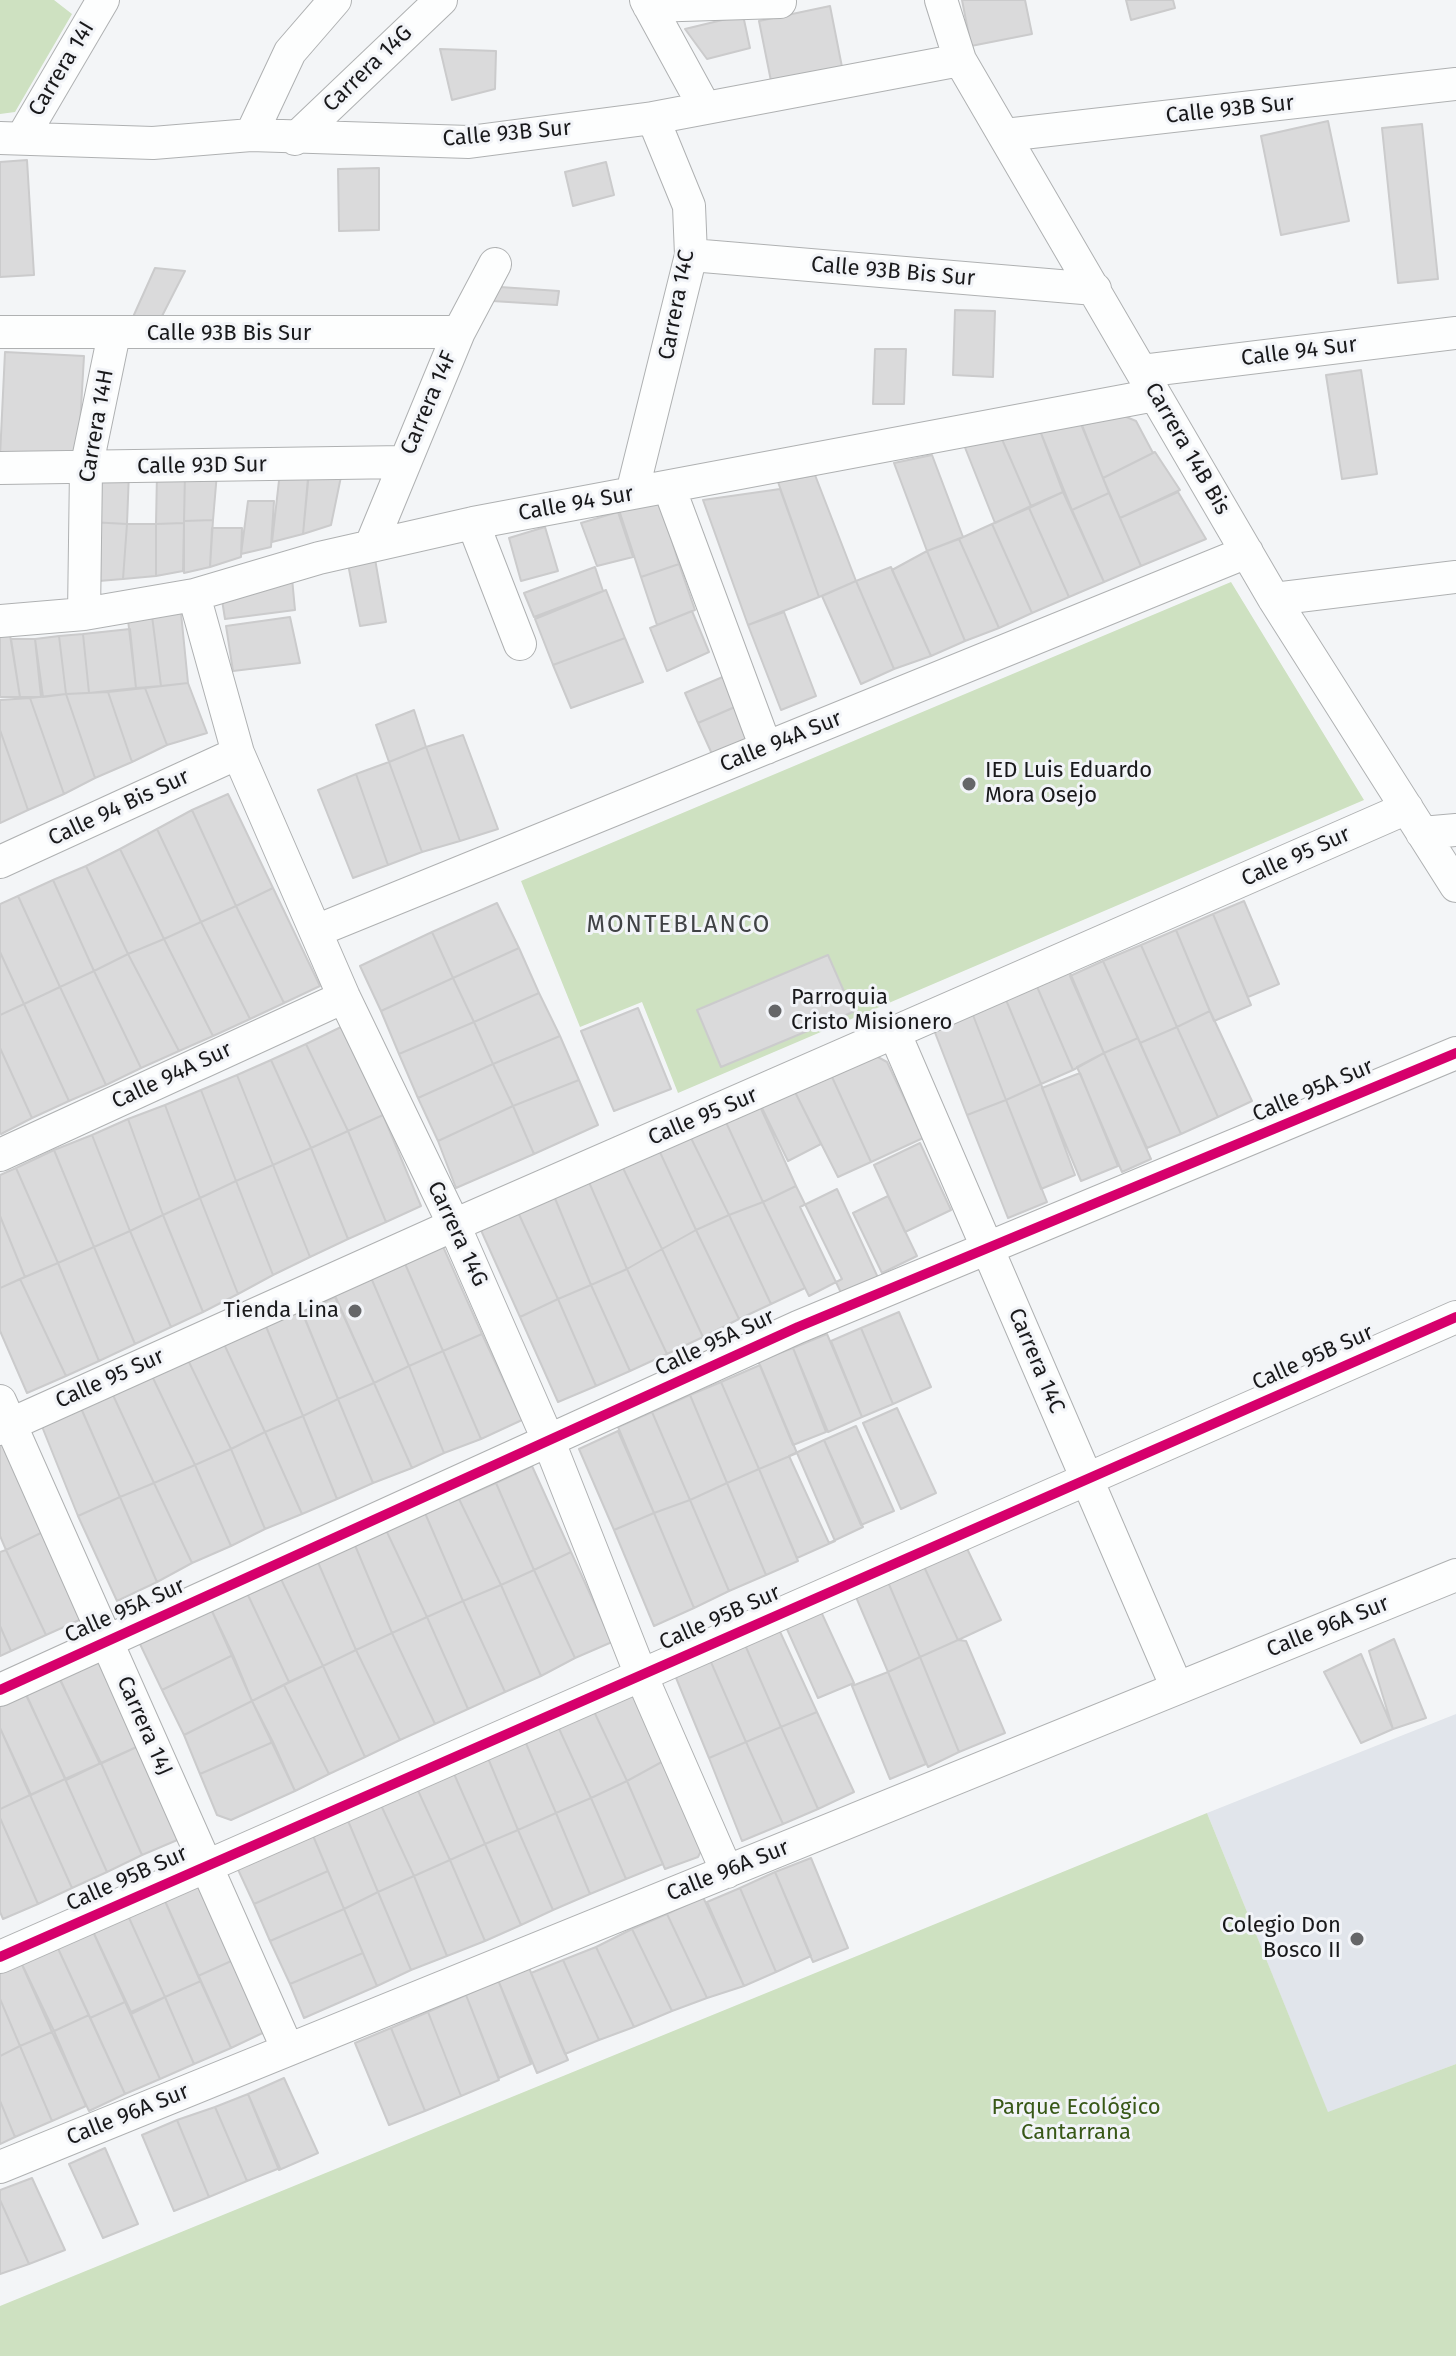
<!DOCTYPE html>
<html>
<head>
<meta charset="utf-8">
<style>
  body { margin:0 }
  canvas { display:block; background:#f3f5f7 }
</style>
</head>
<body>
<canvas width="1456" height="2356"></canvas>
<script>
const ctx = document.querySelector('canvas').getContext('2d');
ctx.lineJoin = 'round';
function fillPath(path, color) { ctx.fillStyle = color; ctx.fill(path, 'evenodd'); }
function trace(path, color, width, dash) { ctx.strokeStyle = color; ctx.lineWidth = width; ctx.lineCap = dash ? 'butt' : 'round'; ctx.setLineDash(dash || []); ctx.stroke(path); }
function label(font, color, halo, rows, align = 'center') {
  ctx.font = font + ' "Fira Sans",sans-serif'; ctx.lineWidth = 6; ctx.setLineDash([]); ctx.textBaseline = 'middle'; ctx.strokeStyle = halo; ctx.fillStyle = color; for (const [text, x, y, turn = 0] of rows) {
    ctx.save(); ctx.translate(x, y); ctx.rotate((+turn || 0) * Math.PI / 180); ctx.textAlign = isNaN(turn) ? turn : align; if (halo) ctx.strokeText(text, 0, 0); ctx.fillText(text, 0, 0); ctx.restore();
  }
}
fillPath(new Path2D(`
  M1456 1714V2064L1328 2113 1207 1813Z`), '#e1e5eb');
fillPath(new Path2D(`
  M0 0H54L72 14 15 112 0 114Z
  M1231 582 1364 800 678 1093 642 1002 580 1027 521 881Z
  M1207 1813 1328 2112 1456 2064V2356H0V2306Z`), '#cee1c1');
const building = new Path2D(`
  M962 0H1025L1032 34 971 46Z
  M1126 0H1173L1175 8 1131 20Z
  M830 6 842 67 771 81 759 21Z
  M743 15 750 48 707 59 685 29Z
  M440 49 496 51 495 89 452 100Z
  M1328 121 1349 221 1281 235 1261 136Z
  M1422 124 1438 279 1398 283 1382 128Z
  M27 160 34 275 0 277V162Z
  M606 162 614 195 573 206 565 172Z
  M379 168V230L339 231 338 169Z
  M155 268 185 271 160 320 133 317Z
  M500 287 559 291 557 305 492 301Z
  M955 310 995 311 993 377 953 375Z
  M875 349H906L904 404H873Z
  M5 352 84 356 78 460 0 456Z
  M1361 370 1377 474 1342 479 1326 375Z
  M1124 416 1136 421 1153 453 1103 478 1082 425Z
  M1079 419 1109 493 1072 510 1039 428Z
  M1039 428 1063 492 1031 506 1001 437Z
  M1001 437 1031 506 995 523 964 445Z
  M1155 452 1180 490 1120 518 1103 478Z
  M932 455 963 537 927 551 894 463Z
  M310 462 303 534 272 542 281 463Z
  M309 467H343L331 525 303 534Z
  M89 472H129L127 524 90 522Z
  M157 473H185L184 523 156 524Z
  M185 473H217L213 520 184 521Z
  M815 475 856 581 819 597 778 482Z
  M780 489 819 597 748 625 703 500Z
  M1063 492 1104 582 1069 597 1029 508Z
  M1178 492 1206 539 1141 566 1120 518Z
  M1109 493 1141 566 1104 582 1072 510Z
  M248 501H274L271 547 241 554Z
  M660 501 679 564 641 577 619 510Z
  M1029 508 1069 597 1032 613 992 524Z
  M618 512 633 557 597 566 581 523Z
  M213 520 210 567 184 573V521Z
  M90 522 127 524 123 579 99 581Z
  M184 523 183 571 156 576V524Z
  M127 524H156V576L123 579Z
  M992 524 1032 613 999 628 959 539Z
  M545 527 558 571 521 581 509 538Z
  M212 528H242L241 557 210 567Z
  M959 539 999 628 965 641 927 551Z
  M927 551 965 641 931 656 892 570Z
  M375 559 386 622 360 626 348 564Z
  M679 564 695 610 657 625 641 577Z
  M595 567 603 591 534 617 524 593Z
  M891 567 931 656 894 669 856 581Z
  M292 578 295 610 225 619 222 600Z
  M856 581 894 669 861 684 822 596Z
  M606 590 625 638 553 665 535 619Z
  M692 611 709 652 667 671 650 628Z
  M784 612 816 696 781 710 748 625Z
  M181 613 188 683 161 686 152 616Z
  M152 616 161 686 136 688 128 620Z
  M290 617 300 663 233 671 226 626Z
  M130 629 136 688 89 693 83 634Z
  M83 634 89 693 66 694 59 636Z
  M10 635 20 697H0V636Z
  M59 636 66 694 43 697 35 639Z
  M625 638 643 682 571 708 553 665Z
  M11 639H35L41 697H20Z
  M725 676 737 706 698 723 685 693Z
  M188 683 207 733 167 745 145 688Z
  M145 688 167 745 132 762 108 692Z
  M108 692 132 762 95 778 66 694Z
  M66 694 95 778 64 794 30 698Z
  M30 698 64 794 28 810 0 730V700Z
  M735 707 751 738 712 754 698 723Z
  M414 710 426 747 389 762 376 725Z
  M0 730 28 810 0 823Z
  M463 735 498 829 460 841 426 747Z
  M426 747 460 841 422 852 389 762Z
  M389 762 422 852 388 865 356 774Z
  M356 774 388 865 353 878 318 790Z
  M228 794 273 888 236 906 192 810Z
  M192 810 236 906 201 922 157 829Z
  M157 829 201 922 164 939 120 849Z
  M120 849 164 939 128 954 86 866Z
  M86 866 128 954 94 971 53 880Z
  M53 880 94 971 60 987 18 896Z
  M273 888 320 986 284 1003 236 906Z
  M18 896 60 987 24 1004 0 952V904Z
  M1244 901 1279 984 1248 997 1213 914Z
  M497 903 519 948 453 978 432 932Z
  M236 906 284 1003 250 1019 201 922Z
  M1213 914 1251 1005 1214 1021 1176 930Z
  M201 922 250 1019 213 1036 164 939Z
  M1176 930 1210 1011 1177 1027 1141 945Z
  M432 932 453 978 381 1011 360 966Z
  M164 939 213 1036 179 1051 128 954Z
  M1141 945 1177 1027 1140 1043 1103 961Z
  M519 948 539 993 474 1022 453 978Z
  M0 952 24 1004 0 1015Z
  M128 954 179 1051 141 1068 94 971Z
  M828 955 853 1012 721 1067 697 1010Z
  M1103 961 1138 1038 1104 1053 1070 976Z
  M1068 968 1104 1053 1073 1070 1035 982Z
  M94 971 141 1068 106 1085 60 987Z
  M453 978 474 1022 399 1054 381 1011Z
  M1035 982 1073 1070 1041 1084 1004 995Z
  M60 987 106 1085 69 1101 24 1004Z
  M539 993 560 1036 493 1064 474 1022Z
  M1004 995 1041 1084 1006 1100 971 1010Z
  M24 1004 69 1101 32 1118 0 1048V1015Z
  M638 1008 671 1089 614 1111 581 1031Z
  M971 1010 1006 1100 967 1115 934 1030Z
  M1210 1011 1252 1101 1218 1117 1177 1027Z
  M474 1022 493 1064 418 1098 399 1054Z
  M341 1027 383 1115 348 1131 306 1044Z
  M1177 1027 1218 1117 1181 1134 1140 1043Z
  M560 1036 579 1080 513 1106 493 1064Z
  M1138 1038 1181 1134 1147 1148 1104 1053Z
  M306 1044 348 1131 311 1148 271 1060Z
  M0 1048 32 1118 1 1134 0 1133Z
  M1104 1053 1151 1159 1122 1172 1077 1067Z
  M876 1056 887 1062 923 1138 871 1162 832 1077Z
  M271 1060 311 1148 273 1165 237 1075Z
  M493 1064 513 1106 438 1141 418 1098Z
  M1080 1073 1118 1166 1081 1181 1042 1088Z
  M237 1075 273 1165 236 1181 201 1090Z
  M832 1077 871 1162 838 1177 794 1090Z
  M579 1080 598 1125 534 1154 513 1106Z
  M1041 1084 1075 1175 1041 1189 1006 1100Z
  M793 1088 821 1144 788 1161 760 1104Z
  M201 1090 236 1181 200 1198 165 1105Z
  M1006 1100 1047 1202 1008 1218 967 1115Z
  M758 1102 796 1186 763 1202 724 1118Z
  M165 1105 200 1198 163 1215 128 1119Z
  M513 1106 534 1154 456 1188 438 1141Z
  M383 1115 421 1206 386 1222 348 1131Z
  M724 1118 763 1202 729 1215 690 1136Z
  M128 1119 163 1215 130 1231 92 1135Z
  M348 1131 386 1222 348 1239 311 1148Z
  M92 1135 130 1231 94 1247 54 1150Z
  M690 1136 729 1215 696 1230 658 1148Z
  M920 1143 951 1210 905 1232 874 1165Z
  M311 1148 348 1239 310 1257 273 1165Z
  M658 1148 696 1230 662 1249 622 1166Z
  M54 1150 94 1247 58 1263 16 1168Z
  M273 1165 310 1257 273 1275 236 1181Z
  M622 1166 662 1249 627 1269 588 1180Z
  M16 1168 58 1263 25 1277 0 1216V1175Z
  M588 1180 627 1269 591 1285 554 1196Z
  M236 1181 273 1275 238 1294 200 1198Z
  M796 1186 842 1279 809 1296 763 1202Z
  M837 1189 880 1282 844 1299 800 1207Z
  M554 1196 591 1285 558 1299 517 1210Z
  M888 1196 917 1256 882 1273 853 1213Z
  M200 1198 238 1294 203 1312 163 1215Z
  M763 1202 805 1288 771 1304 729 1215Z
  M517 1210 558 1299 520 1317 480 1228Z
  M163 1215 203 1312 171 1327 130 1231Z
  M729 1215 771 1304 739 1319 696 1230Z
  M0 1216 25 1277 0 1288Z
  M696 1230 739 1319 703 1337 662 1249Z
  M130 1231 171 1327 135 1344 94 1247Z
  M441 1242 482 1334 443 1351 403 1259Z
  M94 1247 135 1344 99 1361 58 1263Z
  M662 1249 703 1337 667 1354 627 1269Z
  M403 1259 443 1351 409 1366 369 1273Z
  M58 1263 99 1361 66 1376 20 1279Z
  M627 1269 667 1354 630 1371 591 1285Z
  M369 1273 409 1366 374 1383 332 1289Z
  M20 1279 66 1376 27 1393 0 1331V1288Z
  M591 1285 630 1371 596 1386 558 1299Z
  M335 1297 374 1383 338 1399 302 1312Z
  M558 1299 596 1386 558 1402 520 1317Z
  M301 1309 338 1399 303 1416 265 1324Z
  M899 1312 931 1387 893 1404 861 1328Z
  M265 1324 303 1416 265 1432 224 1344Z
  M861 1328 893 1404 862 1417 831 1341Z
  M482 1334 522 1420 481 1439 443 1351Z
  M827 1334 862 1417 828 1432 793 1348Z
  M224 1344 265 1432 231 1449 188 1360Z
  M793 1348 826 1432 793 1445 758 1361Z
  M443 1351 481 1439 444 1453 409 1366Z
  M188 1360 231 1449 195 1465 152 1376Z
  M760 1365 797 1453 759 1469 721 1382Z
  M409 1366 444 1453 412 1468 374 1383Z
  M152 1376 195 1465 154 1483 112 1393Z
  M721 1382 759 1469 727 1483 690 1395Z
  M374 1383 412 1468 373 1483 338 1399Z
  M112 1393 154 1483 120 1497 81 1408Z
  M690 1395 727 1483 690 1500 652 1412Z
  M338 1399 373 1483 337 1499 303 1416Z
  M80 1406 120 1497 78 1516 41 1424Z
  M897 1408 936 1493 901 1509 863 1423Z
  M652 1412 690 1500 654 1513 618 1427Z
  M303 1416 337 1499 302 1514 265 1432Z
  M856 1426 894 1511 861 1525 824 1440Z
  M618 1431 654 1513 614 1530 579 1449Z
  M265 1432 302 1514 265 1529 231 1449Z
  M5 1440 47 1530 6 1550 0 1536V1442Z
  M824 1440 863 1527 829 1543 789 1456Z
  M231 1449 265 1529 231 1546 195 1465Z
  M797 1453 835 1541 797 1558 759 1469Z
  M195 1465 231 1546 192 1563 154 1483Z
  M532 1466 571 1552 534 1570 496 1483Z
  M759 1469 798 1561 766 1575 727 1483Z
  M154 1483 192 1563 157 1582 120 1497Z
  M496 1483 534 1570 501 1585 459 1499Z
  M727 1483 766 1575 729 1591 690 1500Z
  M120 1497 157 1582 117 1601 78 1516Z
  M459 1499 501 1585 463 1601 425 1513Z
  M690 1500 729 1591 694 1608 654 1513Z
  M425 1513 463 1601 427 1617 386 1530Z
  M654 1513 694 1608 654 1626 614 1530Z
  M47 1530 86 1617 46 1635 6 1550Z
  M386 1530 427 1617 392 1633 354 1543Z
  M962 1538 1001 1620 958 1640 920 1558Z
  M354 1543 392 1633 356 1650 317 1560Z
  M6 1550 46 1635 11 1651 0 1626V1552Z
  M571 1552 612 1642 575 1658 534 1570Z
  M920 1558 958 1640 920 1657 885 1575Z
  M317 1560 356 1650 323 1666 280 1577Z
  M534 1570 575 1658 541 1676 501 1585Z
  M885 1575 920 1657 888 1672 853 1590Z
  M280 1577 323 1666 289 1682 247 1593Z
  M501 1585 541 1676 505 1692 463 1601Z
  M247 1593 289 1682 252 1701 211 1609Z
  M463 1601 505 1692 468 1709 427 1617Z
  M817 1603 854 1683 818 1698 782 1618Z
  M211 1609 233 1655 162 1690 139 1642Z
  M427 1617 468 1709 435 1724 392 1633Z
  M776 1623 817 1712 781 1727 742 1638Z
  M0 1626 11 1651 0 1656Z
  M392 1633 435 1724 400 1740 356 1650Z
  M742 1638 781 1727 746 1742 707 1653Z
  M1394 1639 1426 1718 1393 1729 1369 1651Z
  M958 1640 966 1641 1005 1733 959 1752 920 1657Z
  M356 1650 400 1740 365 1757 323 1666Z
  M707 1653 746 1742 709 1758 672 1668Z
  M1361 1654 1393 1729 1361 1743 1324 1672Z
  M233 1655 252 1701 184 1735 162 1690Z
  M920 1657 959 1752 928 1767 888 1672Z
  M102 1659 141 1745 100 1764 60 1679Z
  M323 1666 365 1757 329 1774 284 1685Z
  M888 1672 926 1764 890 1779 852 1686Z
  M60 1680 101 1763 66 1780 26 1695Z
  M631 1683 669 1758 627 1781 590 1703Z
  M284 1685 329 1774 295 1791 252 1701Z
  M26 1694 65 1779 31 1795 0 1728V1706Z
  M252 1701 273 1742 200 1774 184 1735Z
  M590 1703 627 1781 591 1798 555 1720Z
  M817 1712 854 1792 818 1809 781 1727Z
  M555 1720 591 1798 556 1813 522 1734Z
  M781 1727 818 1809 783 1824 746 1742Z
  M0 1728 30 1795 0 1809Z
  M522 1734 556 1813 518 1830 485 1751Z
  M273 1742 295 1791 231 1820 217 1815 200 1774Z
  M746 1742 783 1824 742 1841 709 1758Z
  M141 1745 182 1838 142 1855 101 1763Z
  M485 1751 518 1830 485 1844 451 1767Z
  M669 1758 704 1845 698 1857 665 1869 627 1781Z
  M101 1763 142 1855 107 1872 65 1779Z
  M451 1767 485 1844 450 1860 415 1784Z
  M65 1779 107 1872 72 1888 30 1795Z
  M627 1781 663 1864 626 1879 591 1798Z
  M415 1784 450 1860 414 1876 379 1801Z
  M30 1795 72 1888 38 1904 0 1818V1809Z
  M591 1798 626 1879 590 1894 556 1813Z
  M379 1801 414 1876 378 1892 346 1816Z
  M556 1813 590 1894 553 1910 518 1830Z
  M346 1816 378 1892 344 1909 311 1831Z
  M0 1818 38 1904 3 1919 0 1912Z
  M518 1830 553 1910 521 1925 485 1844Z
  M311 1831 328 1871 254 1904 235 1863Z
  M485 1844 521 1925 485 1941 450 1860Z
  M811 1858 848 1948 813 1962 775 1872Z
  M450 1860 485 1941 447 1956 414 1876Z
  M328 1871 344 1909 270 1941 254 1904Z
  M775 1872 811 1956 776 1972 740 1888Z
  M199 1875 238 1958 198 1976 161 1892Z
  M414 1876 447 1956 411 1970 378 1892Z
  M740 1888 776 1972 744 1986 707 1902Z
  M161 1892 201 1981 165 1997 125 1909Z
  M378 1892 411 1970 377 1986 344 1909Z
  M703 1897 744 1986 707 1998 667 1914Z
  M125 1909 165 1997 131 2012 90 1925Z
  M344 1909 363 1953 290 1984 270 1941Z
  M667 1914 707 1998 672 2011 632 1929Z
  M90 1925 125 2002 90 2018 55 1942Z
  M632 1929 672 2011 634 2027 596 1947Z
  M55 1942 89 2015 52 2032 19 1958Z
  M596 1947 634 2027 599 2040 563 1960Z
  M363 1953 377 1986 304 2018 290 1984Z
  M19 1958 54 2031 20 2046 0 1999V1966Z
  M238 1958 271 2029 231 2048 198 1976Z
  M563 1960 599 2040 565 2054 531 1973Z
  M529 1968 568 2060 537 2073 498 1980Z
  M498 1980 531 2064 499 2078 466 1995Z
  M201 1981 231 2048 194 2064 165 1997Z
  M466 1995 499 2080 461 2096 428 2012Z
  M165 1997 194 2064 160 2079 131 2014Z
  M0 1999 20 2046 0 2056Z
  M125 2002 160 2079 125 2094 90 2018Z
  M428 2012 461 2096 425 2111 391 2028Z
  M89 2015 125 2094 89 2111 52 2032Z
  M391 2028 425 2111 389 2125 355 2043Z
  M54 2031 86 2106 52 2121 20 2046Z
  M20 2046 52 2121 15 2137 0 2101V2056Z
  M284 2078 318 2153 279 2170 248 2094Z
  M248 2094 280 2168 247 2181 215 2107Z
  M0 2101 15 2137 0 2144Z
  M215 2107 247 2181 209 2197 177 2120Z
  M177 2120 209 2197 174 2211 142 2135Z
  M105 2148 138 2224 103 2238 69 2164Z
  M32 2178 65 2250 29 2264 0 2200V2190Z
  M0 2200 29 2264 0 2274Z`);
fillPath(building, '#dadadb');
trace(building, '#cbcbcc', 2);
const minor = new Path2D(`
  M646 0 705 108
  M941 0 960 60 1274 599 1456 886
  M649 6 780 2
  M251 135 290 52 335 0
  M1005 135 1456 84
  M0 138 153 143 251 135 469 142 653 118 960 60
  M22 138 103 0
  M295 139 441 0
  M691 255 1095 289
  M0 332H459
  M1142 371 1456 333
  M0 468 404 462
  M669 487 766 748
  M632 493 691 255 689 206 653 118
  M473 523 520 644
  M371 545 459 332 495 264
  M194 595 238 753 344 997 454 1225 549 1442 641 1675 727 1872
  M1274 599 1456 577
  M84 614 86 469 114 334
  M0 621 84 614 194 595 319 558 473 523 1155 395
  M1422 833 1456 830
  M0 862 238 753
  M316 931 1247 552
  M895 1034 1177 1688
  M0 1155 344 997
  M0 1401 288 2050
  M0 1429 454 1225 1407 808
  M0 1690 798 1327 1456 1053
  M0 1957 1456 1317
  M0 2167 1456 1575`);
trace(minor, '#afb1b2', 34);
trace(minor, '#fdfefe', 32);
trace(new Path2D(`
  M0 1690 798 1327 1456 1053
  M0 1957 1456 1317`), '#d6006c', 10);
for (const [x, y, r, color] of [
  [969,784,8,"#656668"],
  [775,1011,8,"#656668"],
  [355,1311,8,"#656668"],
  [1357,1939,8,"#656668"]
]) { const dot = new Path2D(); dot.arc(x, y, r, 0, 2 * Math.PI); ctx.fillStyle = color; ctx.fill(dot); trace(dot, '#f2f4f8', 3); }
label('22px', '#19191b', '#f2f4f8', [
  ["Carrera 14I",62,69,-59],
  ["Carrera 14G",368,69,-44],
  ["Calle 93B Sur",1230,110,-6],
  ["Calle 93B Sur",507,134,-5],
  ["Calle 93B Bis Sur",893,272,5],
  ["Carrera 14C",677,305,-79],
  ["Calle 93B Bis Sur",229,334],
  ["Calle 94 Sur",1299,352,-7],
  ["Carrera 14F",429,403,-67],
  ["Carrera 14H",97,426,-80],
  ["Carrera 14B Bis",1187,449,60],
  ["Calle 93D Sur",202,466,-1],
  ["Calle 94 Sur",576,504,-10],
  ["Calle 94A Sur",781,742,-22],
  ["Calle 94 Bis Sur",119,808,-25],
  ["Calle 95 Sur",1296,857,-24],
  ["Calle 94A Sur",172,1076,-25],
  ["Calle 95A Sur",1313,1091,-23],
  ["Calle 95 Sur",703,1117,-23],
  ["Carrera 14G",457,1234,65],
  ["Calle 95A Sur",715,1343,-25],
  ["Calle 95B Sur",1313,1358,-24],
  ["Carrera 14C",1036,1361,67],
  ["Calle 95 Sur",110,1379,-24],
  ["Calle 95A Sur",125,1611,-24],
  ["Calle 95B Sur",720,1618,-24],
  ["Calle 96A Sur",1328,1627,-22],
  ["Carrera 14J",144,1726,66],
  ["Calle 96A Sur",728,1871,-22],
  ["Calle 95B Sur",127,1879,-24],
  ["Calle 96A Sur",128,2115,-22]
]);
label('22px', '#19191b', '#f2f4f8', [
  ["IED Luis Eduardo",985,771],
  ["Mora Osejo",985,796],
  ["Parroquia",791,998],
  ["Cristo Misionero",791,1023],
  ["Tienda Lina",339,1311,"right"],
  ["Colegio Don",1341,1926,"right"],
  ["Bosco II",1341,1951,"right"]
], 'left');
label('22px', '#385817', '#f2f4f8', [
  ["Parque Ecológico",1076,2108],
  ["Cantarrana",1076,2133]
]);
ctx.letterSpacing = '2px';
label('24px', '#404245', '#f2f4f8', [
  ["MONTEBLANCO",679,925]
]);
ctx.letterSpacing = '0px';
</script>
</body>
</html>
